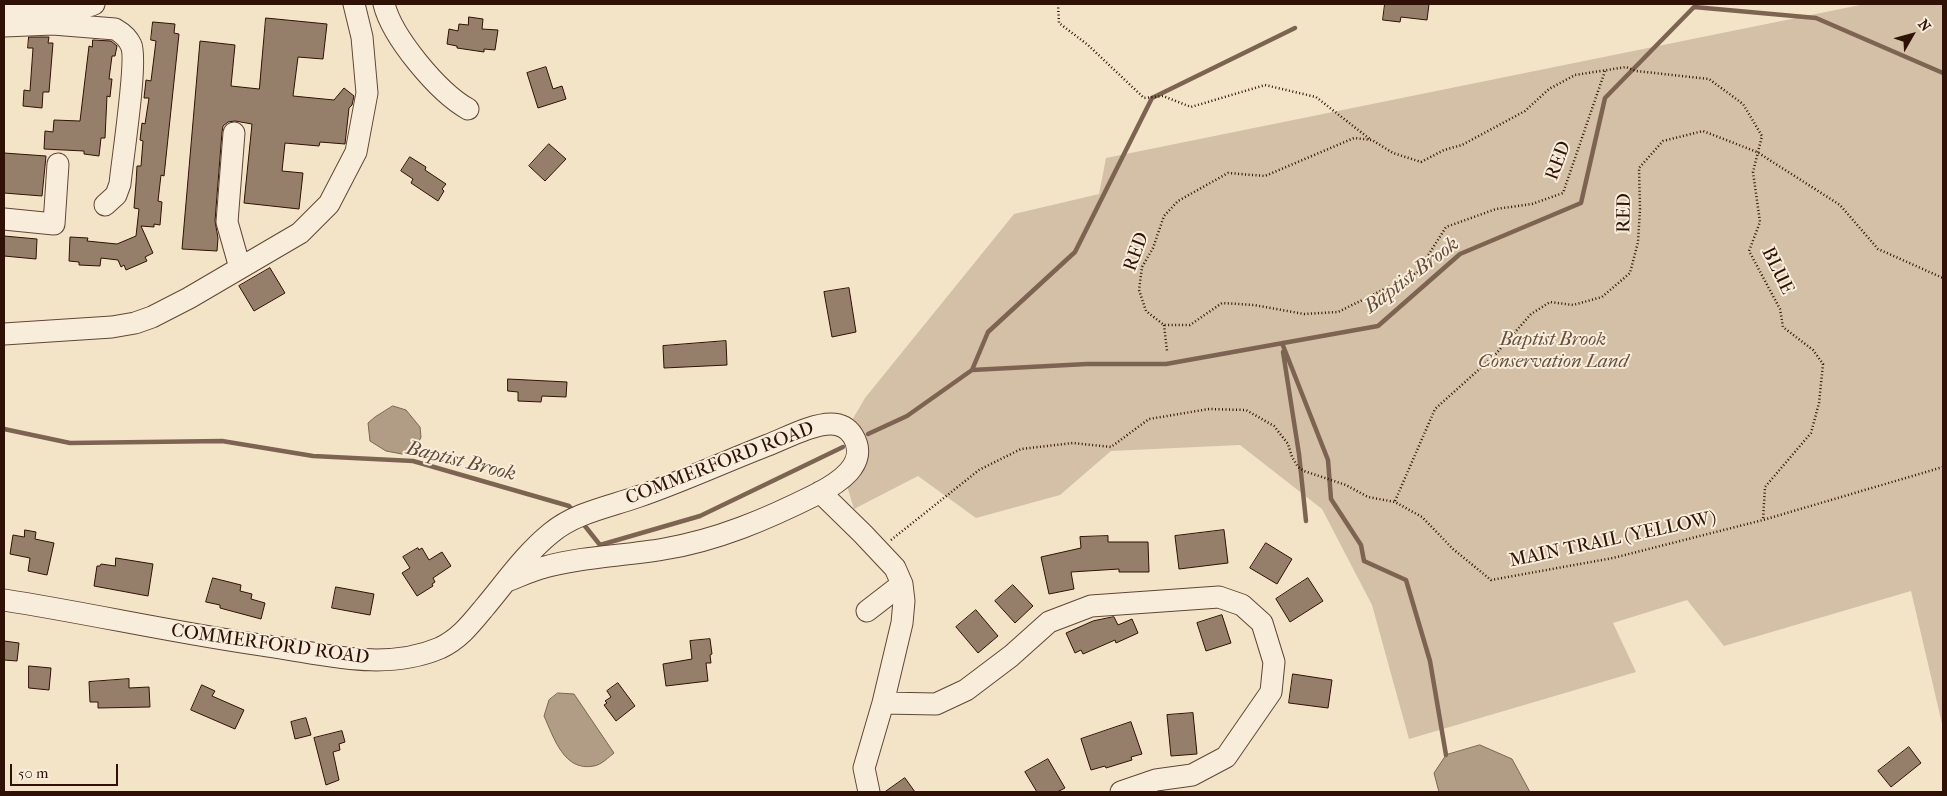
<!DOCTYPE html>
<html>
<head>
<meta charset="utf-8">
<style>
  body { margin:0 }
  #map { position:relative; width:1947px; height:796px; overflow:hidden; background:#f4e4c7; font-family:"IM FELL French Canon",serif }
  canvas { display:block }
  .frame { position:absolute; inset:0; border:5px solid #2f1105; pointer-events:none }
  .north { position:absolute; left:1887px; top:10px; width:50px; height:50px; -webkit-text-stroke:4px #f8eddb; paint-order:stroke; rotate:52deg; font-size:14px; font-weight:700; line-height:20px; text-align:center; color:#2f1105 }
  .north::after { content:''; display:block; margin:auto; width:18px; height:22px; background:#2f1105; clip-path:polygon(50% 0,100% 100%,50% 72%,0 100%) }
  .scale { position:absolute; left:10px; top:764px; width:108px; height:22px; box-sizing:border-box; border:2px solid #2f1105; border-top:0; padding-left:6px; font-size:15px; line-height:18px; white-space:nowrap; color:#2f1105; -webkit-text-stroke:4px #f8eddb; paint-order:stroke }
</style>
</head>
<body>
<div id="map">
<canvas width="1947" height="796"></canvas>
<div class="frame"></div>
<div class="north">N</div>
<div class="scale">50 m</div>
</div>
<script>
const ctx = document.querySelector('canvas').getContext('2d');
ctx.lineJoin = 'round';
function fillPath(path, color) { ctx.fillStyle = color; ctx.fill(path, 'evenodd'); }
function trace(path, color, width, dash) { ctx.strokeStyle = color; ctx.lineWidth = width; ctx.lineCap = dash ? 'butt' : 'round'; ctx.setLineDash(dash || []); ctx.stroke(path); }
function label(font, color, halo, rows, align = 'center') {
  ctx.font = font + ' "IM FELL French Canon",serif'; ctx.lineWidth = 4; ctx.setLineDash([]); ctx.textBaseline = 'middle'; ctx.strokeStyle = halo; ctx.fillStyle = color; for (const [text, x, y, turn = 0] of rows) {
    ctx.save(); ctx.translate(x, y); ctx.rotate((+turn || 0) * Math.PI / 180); ctx.textAlign = isNaN(turn) ? turn : align; if (halo) ctx.strokeText(text, 0, 0); ctx.fillText(text, 0, 0); ctx.restore();
  }
}
fillPath(new Path2D(`
  M1865 4H1943V728L1911 591 1724 646 1687 600 1613 623 1636 672 1409 739 1372 605 1322 509 1240 445 1111 451 1060 495 976 518 918 476 854 509 847 486 851 422 865 398 1014 214 1099 194 1106 158Z`), '#d3c0a6');
const water = new Path2D(`
  M393 406 406 410 420 427 421 437 416 448 402 454 386 451 370 441 368 423 375 417Z
  M558 693 574 694 614 753C609 757 601 765 594 766 564 772 554 738 544 716L549 700Z
  M1480 745 1512 759 1530 792H1439L1434 773 1446 755Z`);
fillPath(water, '#b19c85');
trace(water, '#7d6452', 1);
trace(new Path2D(`
  M1282 343 1328 460 1331 499 1361 545 1364 561 1406 580 1430 661 1446 755
  M1283 352 1299 454 1306 521
  M972 370 988 332 1075 252 1152 98 1295 28
  M4 429 70 443 222 441 313 456 413 461 569 506 575 513
  M868 434 907 416 972 370 1087 364H1166L1378 326 1460 254 1581 203 1605 98 1694 7 1816 18 1943 73
  M581 521 600 545 700 516 843 447`), '#7d6452', 4.5);
const building = new Path2D(`
  M1385 4H1429L1427 20 1401 17 1400 22 1383 20Z
  M469 17 483 19 482 29 498 30 495 50 484 49V52L457 48V46L447 44 449 29 458 31 459 24 468 25Z
  M266 18 327 24 323 59 298 57 293 96 334 100 344 88 354 96 352 105 349 108 345 144 320 142 319 146 285 143 282 171 303 173 299 209 244 203 252 124 235 121 228 122 223 126 222 132 215 221 218 238 217 251 182 249 200 41 235 45 231 86 259 89Z
  M153 22 175 24 174 33 179 34 164 176 161 175 158 201 162 202 160 225 154 224V227L141 226 153 253 145 257 147 261 126 270 124 265 121 267 118 260 101 258 100 266 79 265V262L69 261 70 237 88 238 87 241 117 244 136 236 139 209 134 208 136 183 137 166H141L143 141 140 140 142 123 145 124 149 98H144L146 80 151 81 156 41 151 40Z
  M29 37H49L48 43H53L49 92H43L42 108 23 106 24 90 30 91 33 48H28Z
  M93 40 111 41 117 46 115 56H112L109 79H112L110 97 107 96 105 138H101L99 156 84 154V151L44 149 45 131 53 132 54 120 80 121 89 46 92 47Z
  M546 67 553 89 562 86 566 99 538 108 527 73Z
  M549 144 566 159 545 181 529 166Z
  M4 153 46 156 42 196 4 193Z
  M410 157 426 167 425 170 446 184 442 189 444 191 438 201 411 183 413 179 401 171Z
  M4 236 37 239 36 259 4 256Z
  M270 268 285 293 254 311 239 286Z
  M849 288 856 332 832 337 824 292Z
  M726 341 727 365 664 368 663 346Z
  M508 379 567 382 566 397 542 396 541 402 518 401V392L508 391Z
  M25 530 36 532 35 539 54 543 47 575 28 571 30 558 10 554 13 535 24 537Z
  M1224 530 1228 563 1179 569 1175 536Z
  M1108 536V542H1148L1149 572H1119V569L1071 572 1074 589 1049 594 1041 557 1081 548 1080 537Z
  M1266 543 1292 559 1277 584 1250 568Z
  M418 548 419 550 422 548 429 560 442 552 451 566 433 578 435 582 432 584 433 586 417 596 402 573 410 568 403 557Z
  M116 558 153 564 148 596 94 586 97 566H100L101 564 115 566Z
  M213 578 241 585 240 591 252 594 251 599 265 603 261 619 220 608V605L206 602Z
  M1308 578 1323 601 1290 622 1276 599Z
  M1013 585 1033 606 1015 623 995 601Z
  M336 587 374 594 370 615 332 608Z
  M976 610 998 636 978 653 956 627Z
  M1222 615 1231 643 1206 651 1197 623Z
  M1114 617 1118 625 1132 619 1138 633 1116 643 1115 640 1083 654 1081 650 1075 653 1066 633 1093 621Z
  M710 639 712 654 710 655 711 663H706L708 681 666 686 663 664 692 659 690 641Z
  M4 641 19 643 17 661 4 660Z
  M29 666 51 668 49 690 29 688Z
  M1293 674 1332 680 1328 708 1289 703Z
  M129 679V688L149 687 150 707 98 708V702H90L89 682Z
  M618 683 635 706 616 721 604 705 607 703 605 701 611 697 607 691Z
  M202 685 215 691 212 696 244 710 235 729 191 710Z
  M1193 713 1197 754 1171 756 1167 715Z
  M306 718 311 735 295 739 291 722Z
  M1131 722 1142 754 1131 757 1132 760 1106 768 1105 766 1091 770 1081 739Z
  M342 731 345 742 339 744 340 750 333 752 339 780 326 785 314 738Z
  M1909 747 1921 763 1891 787 1878 771Z
  M1048 759 1065 788 1057 792H1037L1025 772Z
  M905 778 915 792H885Z`);
fillPath(building, '#957f6a');
trace(building, '#2f1105', 1);
const minor = new Path2D(`
  M384 4C392 37 438 92 468 109
  M4 8C22 8 81 12 94 4
  M4 26 53 24 115 29C122 33 128 38 131 45 138 59 122 162 120 184L116 195 105 205
  M234 133 227 222 240 268
  M4 219 54 224 58 164
  M4 334 112 327 135 323 152 317 189 298 300 233 329 204 356 152 367 93 362 37 354 4
  M820 492 863 534 895 568 902 584 904 601 902 623 883 703 864 768 869 792
  M4 600C94 614 184 635 275 647 329 655 386 671 440 648 459 639 470 625 484 608 505 583 525 554 551 533 575 513 608 507 637 497 681 482 724 462 768 445 786 438 812 424 831 424 841 424 848 428 853 436 870 464 837 484 815 495 767 519 718 540 664 549 625 556 584 556 545 567 532 570 520 576 507 581
  M867 611 902 584
  M883 703 936 704 966 690 1011 656 1049 622 1091 606 1219 597 1242 605 1262 623 1274 662 1271 692 1226 757 1192 775 1156 780 1121 792`);
trace(minor, '#604636', 23);
trace(new Path2D(`
  M1058 4 1059 23 1088 45 1144 98 1163 96 1191 107 1265 85 1316 97 1371 140
  M1605 71 1563 193 1532 204 1496 209 1446 227 1417 273 1338 312 1304 314 1254 305 1222 303 1190 325H1164L1146 311 1139 290 1142 267 1153 248 1164 216 1178 201 1228 173 1265 176 1354 138 1372 140 1393 153 1421 162 1444 150 1462 145 1525 111 1549 89 1575 75 1626 67 1636 71 1709 79 1743 104 1762 136 1753 172 1760 222 1749 251 1780 309 1783 327 1813 350 1823 364 1819 403 1811 433 1765 487 1763 520
  M1164 325 1167 351
  M1395 501 1435 409 1494 356 1531 314 1550 302 1573 305 1602 297 1630 273 1638 242 1640 209 1639 168 1663 141 1703 131 1757 152 1840 205 1878 249 1943 278
  M891 540 979 470 1021 449 1073 443 1111 447 1149 419 1209 409 1246 410 1274 426 1288 444 1292 457 1298 467 1304 471 1346 485 1368 497 1395 502 1422 517 1453 549 1491 580 1613 558 1763 520 1943 467`), '#2f1105', 2.5, [1, 2.5]);
trace(minor, '#f8eddb', 21);
label('19px', '#2f1105', '#f8eddb', [
  ["RED",1559,161,-69],
  ["RED",1625,213,-89],
  ["RED",1137,252,-70],
  ["BLUE",1777,271,64],
  ["COMMERFORD ROAD",720,464,-21],
  ["MAIN TRAIL (YELLOW)",1613,540,-12],
  ["COMMERFORD ROAD",270,645,8]
]);
label('italic 19px', '#684e3d', '#f8eddb', [
  ["Baptist Brook",1553,340],
  ["Conservation Land",1553,362]
]);
label('italic 20px', '#634938', '#f8eddb', [
  ["Baptist Brook",1412,276,-37],
  ["Baptist Brook",461,462,14]
]);
</script>
</body>
</html>
